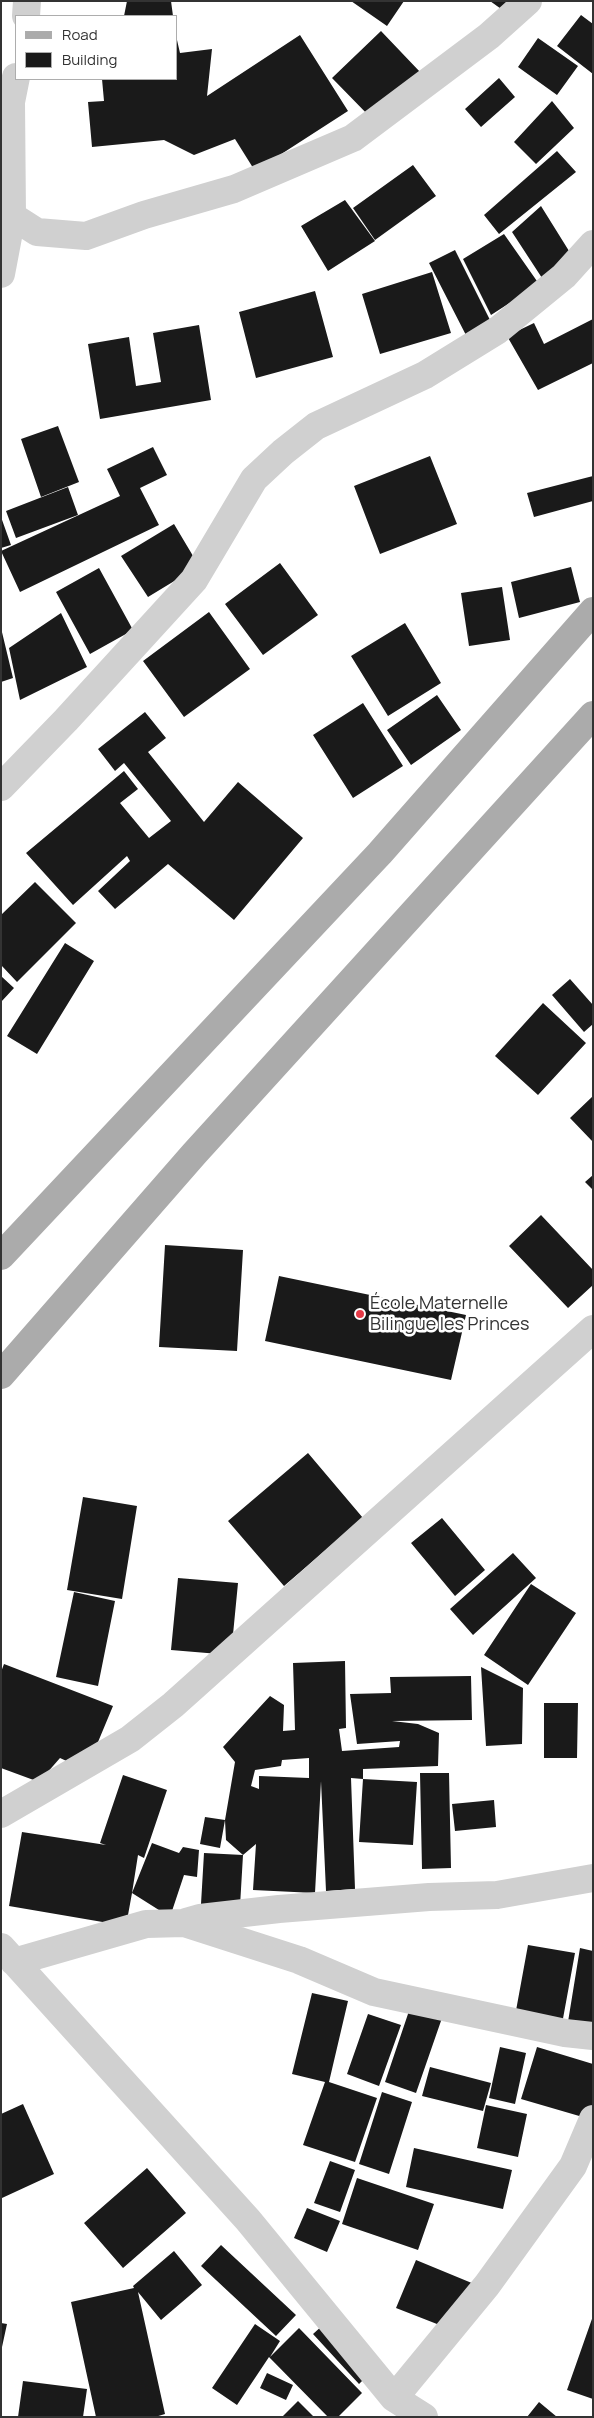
<!DOCTYPE html>
<html>
<head>
<meta charset="utf-8">
<style>
  body { margin:0 }
  #map { position:relative; width:594px; height:2418px; overflow:hidden; background:#fff; font-family:Manrope,sans-serif }
  canvas { display:block }
  .frame { position:absolute; inset:0; border:2px solid #333; pointer-events:none }
  .legend { position:absolute; left:15px; top:15px; width:162px; height:65px; box-sizing:border-box; background:#fff; border:1px solid #adadad; margin:0; padding:6px 9px; list-style:none; font-size:15px; color:#333 }
  .legend li { display:flex; align-items:center; gap:10px; height:25px }
  .legend b { width:25px; border:1px solid #adadad }
</style>
</head>
<body>
<div id="map">
<canvas width="594" height="2418"></canvas>
<div class="frame"></div>
<ul class="legend">
<li><b style="height:6px;background:#ababab"></b>Road</li>
<li><b style="height:14px;background:#1a1a1a"></b>Building</li>
</ul>
</div>
<script>
const ctx = document.querySelector('canvas').getContext('2d');
ctx.lineJoin = 'round';
function fillPath(path, color) { ctx.fillStyle = color; ctx.fill(path, 'evenodd'); }
function trace(path, color, width, dash) { ctx.strokeStyle = color; ctx.lineWidth = width; ctx.lineCap = dash ? 'butt' : 'round'; ctx.setLineDash(dash || []); ctx.stroke(path); }
function label(font, color, halo, rows, align = 'center') {
  ctx.font = font + ' Manrope,sans-serif'; ctx.lineWidth = 5; ctx.setLineDash([]); ctx.textBaseline = 'middle'; ctx.strokeStyle = halo; ctx.fillStyle = color; for (const [text, x, y, turn = 0] of rows) {
    ctx.save(); ctx.translate(x, y); ctx.rotate((+turn || 0) * Math.PI / 180); ctx.textAlign = isNaN(turn) ? turn : align; if (halo) ctx.strokeText(text, 0, 0); ctx.fillText(text, 0, 0); ctx.restore();
  }
}
fillPath(new Path2D(`
  M127 1H171L173 16H124Z
  M351 1H404L387 26Z
  M490 1H521L511 16Z
  M581 15 593 24V74L557 46Z
  M381 31 421 73 372 119 332 78Z
  M300 35 348 111 255 171 235 139 194 155 164 140 92 147 88 102 104 101 102 79H176L177 40 180 53 212 49 207 96Z
  M538 38 578 66 557 95 518 67Z
  M499 78 515 97 481 127 465 109Z
  M552 101 574 128 536 164 514 142Z
  M557 151 576 172 499 234 484 215Z
  M413 165 436 196 375 240 353 208Z
  M345 200 375 241 328 271 301 226Z
  M541 206 574 259 542 278 512 232Z
  M504 234 539 284 491 315 463 259Z
  M455 250 494 328 469 341 429 263Z
  M432 272 451 333 380 354 362 294Z
  M315 291 333 357 256 378 239 312Z
  M593 319V363L538 390 507 336 534 323 544 344Z
  M199 325 211 400 100 419 88 344 129 337 136 386 161 382 153 333Z
  M58 426 79 482 41 497 21 439Z
  M153 447 167 475 140 488 159 525 20 592 1 551 120 496 107 469Z
  M430 456 457 524 380 554 354 486Z
  M593 476V501L534 517 527 493Z
  M68 487 78 515 16 538 6 511Z
  M1 517 11 545 1 548Z
  M174 524 199 566 148 597 121 556Z
  M280 563 318 615 263 655 225 604Z
  M571 567 580 602 519 618 511 582Z
  M99 568 133 630 90 654 56 592Z
  M502 587 510 640 469 646 461 593Z
  M209 612 250 669 184 717 143 661Z
  M61 613 87 667 20 700 9 648Z
  M405 623 441 683 388 716 351 656Z
  M1 628 13 678 1 682Z
  M437 695 461 730 411 765 387 730Z
  M363 703 403 766 353 798 313 735Z
  M145 712 166 738 148 752 204 822 238 782 303 838 234 920 168 864 115 909 98 891 130 861 127 856 73 905 26 853 124 771 138 789 120 803 149 838 171 821 124 763 115 771 98 749Z
  M35 882 76 923 17 982 1 965V915Z
  M65 943 94 961 37 1054 7 1036Z
  M1 976 14 988 1 1002Z
  M570 979 593 1005V1024L584 1032 552 995Z
  M543 1003 586 1043 538 1095 495 1056Z
  M593 1096V1142L570 1118Z
  M593 1175V1190L585 1182Z
  M541 1215 593 1270V1285L568 1308 509 1246Z
  M165 1245 243 1250 237 1351 159 1347Z
  M279 1276 466 1315 451 1380 265 1341Z
  M308 1453 363 1518 284 1586 228 1521Z
  M83 1497 137 1506 122 1599 67 1590Z
  M442 1518 485 1570 455 1596 411 1543Z
  M513 1553 536 1578 473 1635 450 1609Z
  M178 1578 238 1583 231 1655 171 1650Z
  M531 1584 576 1613 528 1685 484 1655Z
  M74 1592 115 1601 98 1686 56 1677Z
  M345 1661 346 1728 339 1729 342 1751 399 1747 400 1741 357 1744 350 1694 391 1693 390 1677 471 1676 472 1720 392 1721 418 1724 439 1733 438 1766 363 1769V1779L351 1778 355 1889 326 1891 321 1781 315 1893 253 1890 256 1844 243 1855 240 1906 201 1904 204 1853 243 1855 226 1840 225 1820 220 1848 200 1844 205 1817 225 1820 235 1762 223 1747 270 1696 284 1705 283 1731 295 1730 293 1663ZM309 1758V1778L259 1776V1789L251 1786 255 1770 281 1766 282 1760Z
  M4 1664 113 1706 98 1742 73 1764 60 1758 39 1782 1 1768V1672Z
  M481 1667 523 1688 522 1744 486 1746Z
  M544 1703H578L577 1758H544Z
  M420 1773H449L451 1868 422 1869Z
  M123 1775 167 1790 144 1858 138 1855 132 1893 152 1843 179 1853 183 1847 199 1850 197 1877 184 1875 170 1917 132 1893 126 1926 9 1906 22 1832 106 1845 100 1843Z
  M363 1779 417 1782 413 1845 359 1842Z
  M494 1800 496 1827 455 1831 452 1804Z
  M528 1945 575 1953 562 2024 515 2016Z
  M580 1948 593 1951V2033L567 2028Z
  M312 1993 348 2001 329 2082 377 2098 355 2162 303 2145 325 2082 292 2074Z
  M410 2008 442 2018 416 2093 385 2082Z
  M368 2014 401 2025 379 2086 347 2074Z
  M500 2047 526 2053 515 2104 489 2098Z
  M537 2047 593 2064V2120L521 2099Z
  M430 2067 491 2083 483 2111 422 2096Z
  M382 2092 412 2102 389 2174 359 2164Z
  M23 2104 54 2174 2 2198 1 2114Z
  M486 2105 527 2114 518 2157 477 2148Z
  M414 2148 512 2170 503 2209 406 2187Z
  M330 2161 355 2170 340 2212 314 2203Z
  M147 2168 186 2213 123 2268 84 2223Z
  M357 2178 434 2204 418 2250 342 2224Z
  M307 2208 340 2221 327 2252 294 2238Z
  M221 2245 296 2315 276 2336 201 2266Z
  M174 2251 202 2285 161 2320 138 2292 165 2414 155 2417H96L71 2302 134 2288 133 2286Z
  M416 2260 479 2286 460 2333 396 2308Z
  M593 2316V2399L567 2390Z
  M1 2323 7 2324 2 2347H1Z
  M255 2324 280 2341 270 2357 299 2328 362 2393 338 2417H328L269 2357 237 2405 212 2388Z
  M323 2325 368 2375 359 2384 313 2334Z
  M267 2373 293 2385 286 2400 260 2388Z
  M23 2381 87 2389 83 2417H18Z
  M298 2401 314 2417H282Z
  M539 2402 557 2417H527Z`), '#1a1a1a');
trace(new Path2D(`
  M26 16 27 1
  M12 216 37 232 86 236 144 215 234 189 353 138 489 36 528 1
  M1 274 12 216 11 102 16 77
  M1 787 66 720 194 580 254 479 283 452 316 426 425 375 498 330 564 276 593 244
  M1 1814 130 1739 173 1705 593 1329
  M186 1922 200 1918 279 1909 429 1897 497 1895 593 1878
  M1 1947 248 2220 394 2398 424 2417
  M14 1962 146 1924 184 1923 299 1960 374 1992 565 2033 593 2036
  M394 2398 487 2285 573 2166 593 2119`), '#d0d0d0', 28);
trace(new Path2D(`
  M1 1256 380 853 593 611
  M1 1375 194 1154 593 715`), '#ababab', 28);
for (const [x, y, r, color] of [
  [360,1314,5,"#e63946"]
]) { const dot = new Path2D(); dot.arc(x, y, r, 0, 2 * Math.PI); ctx.fillStyle = color; ctx.fill(dot); trace(dot, '#fff', 2); }
label('18px', '#333', '#fff', [
  ["École Maternelle",370,1304],
  ["Bilingue les Princes",370,1325]
], 'left');
</script>
</body>
</html>
